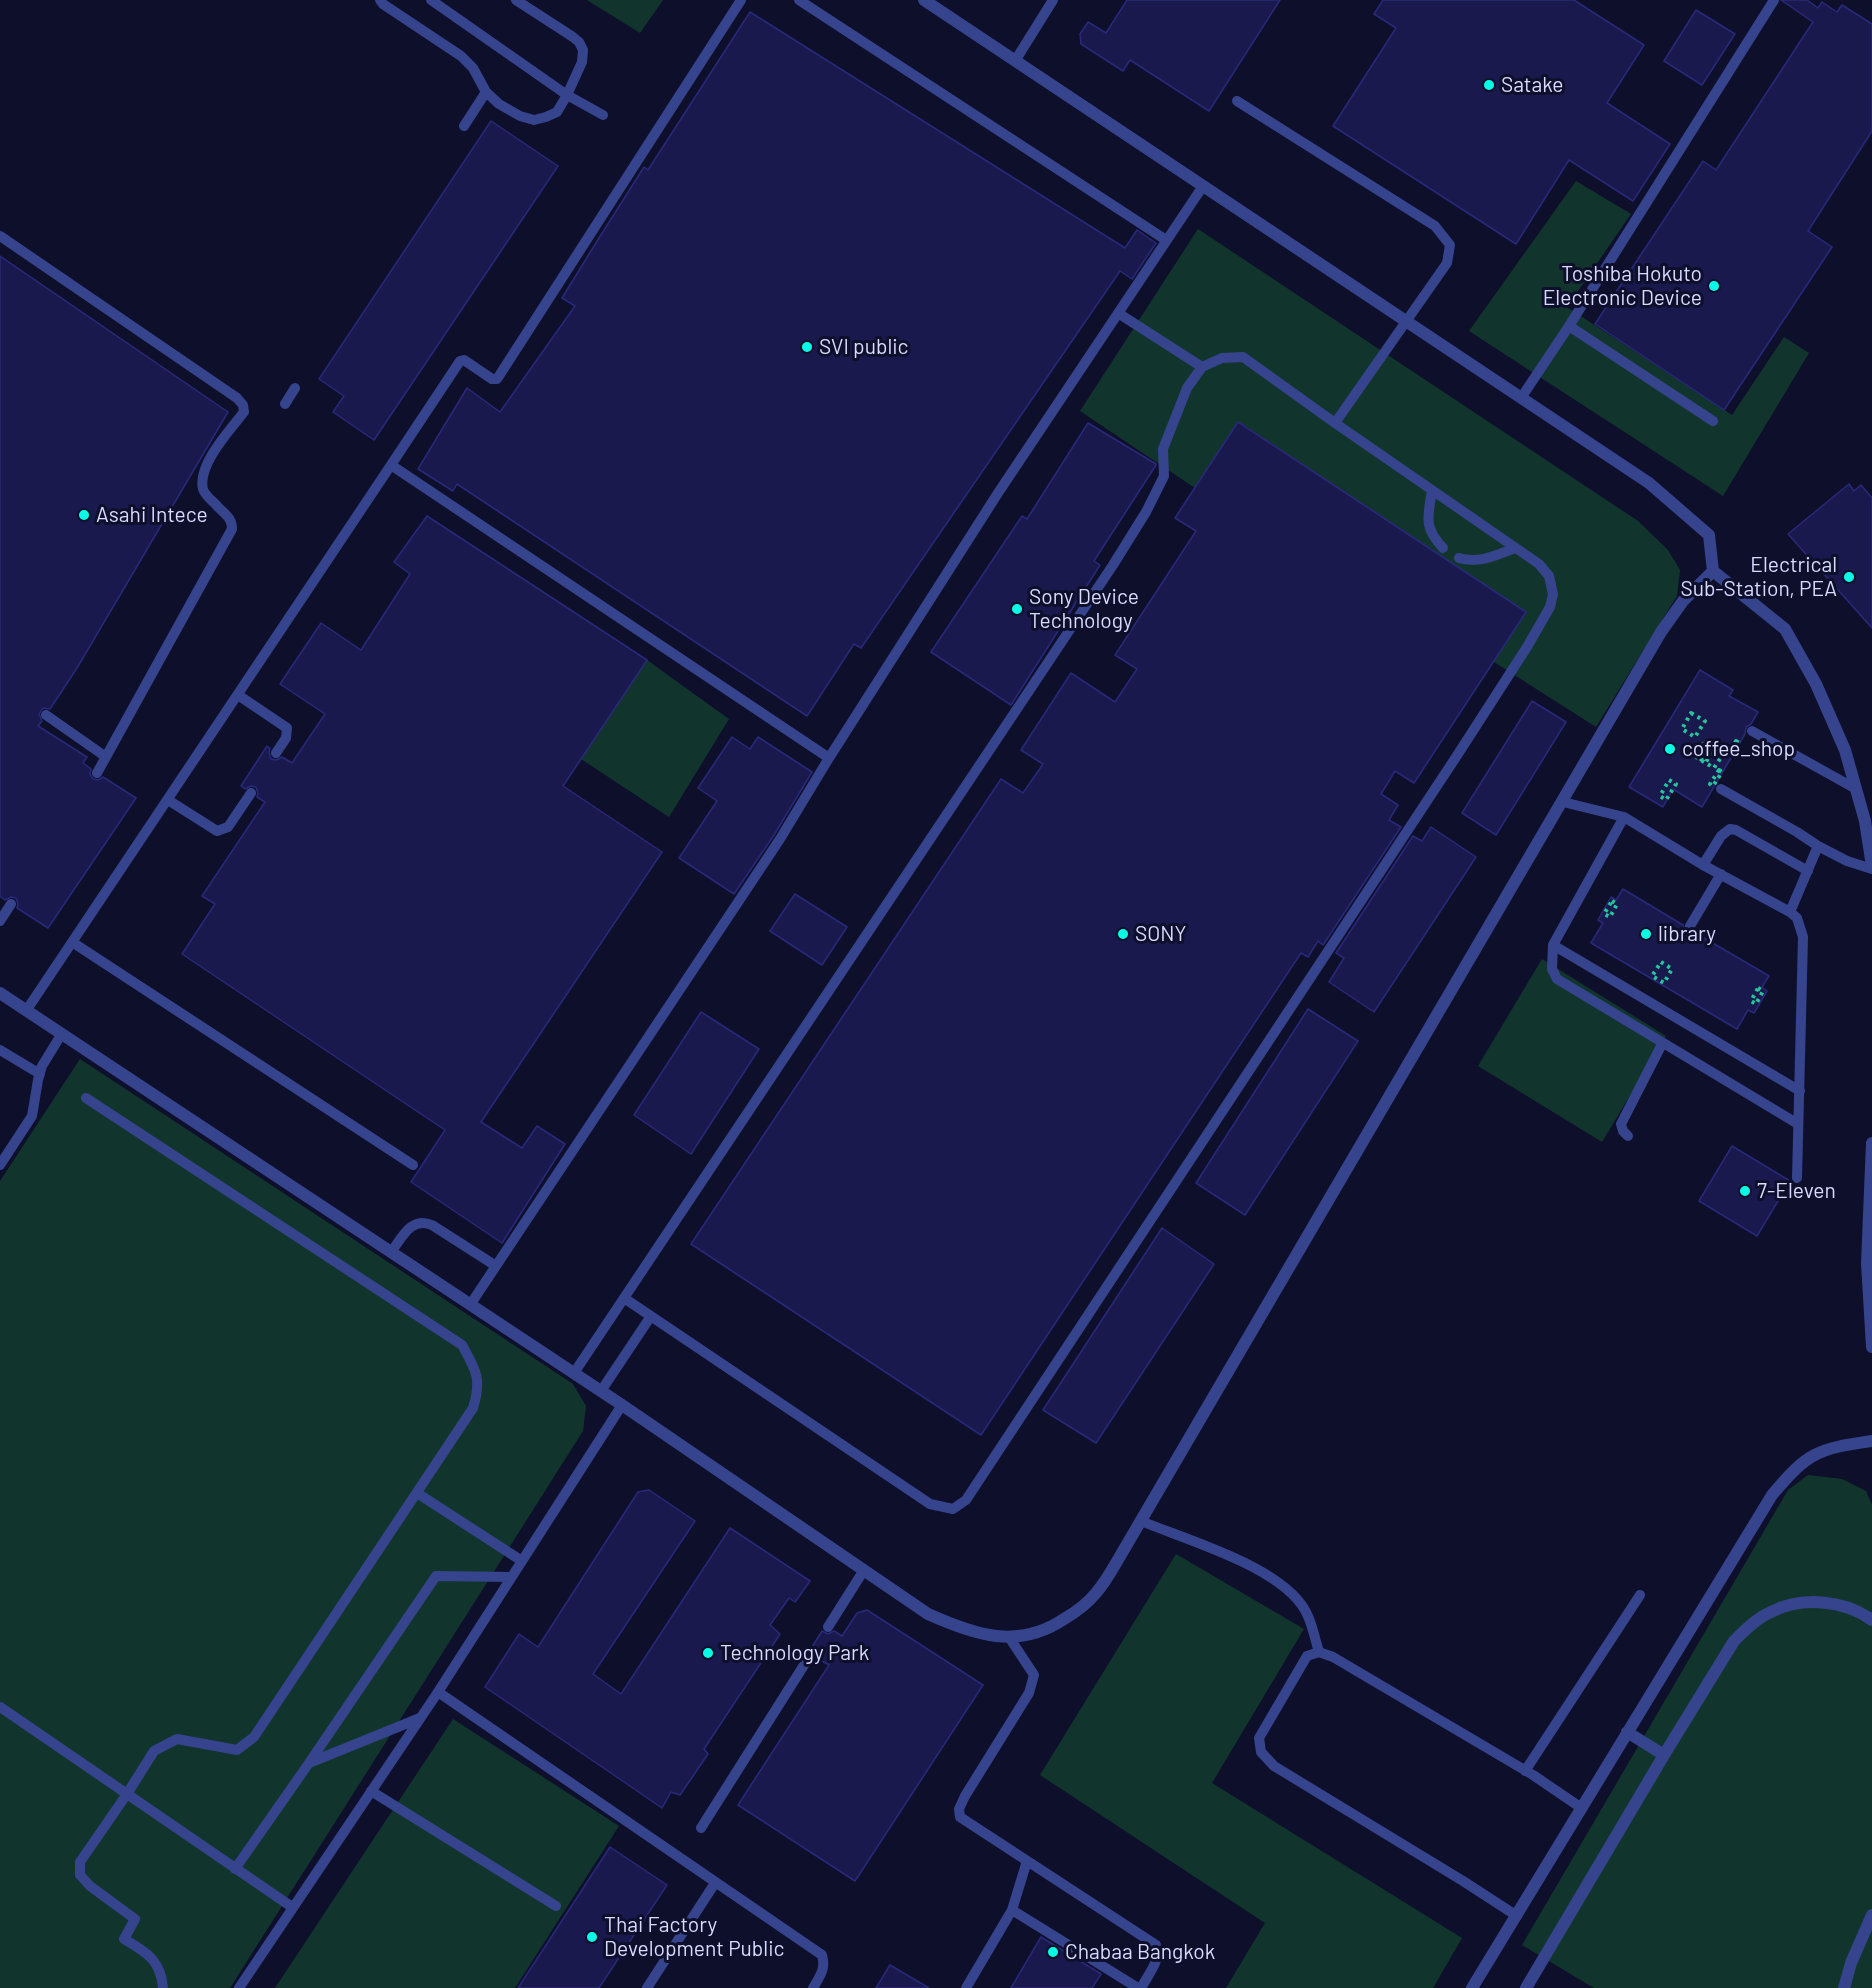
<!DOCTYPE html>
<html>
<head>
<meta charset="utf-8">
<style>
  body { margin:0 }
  canvas { display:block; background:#0e0f2b }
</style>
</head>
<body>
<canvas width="1872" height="1988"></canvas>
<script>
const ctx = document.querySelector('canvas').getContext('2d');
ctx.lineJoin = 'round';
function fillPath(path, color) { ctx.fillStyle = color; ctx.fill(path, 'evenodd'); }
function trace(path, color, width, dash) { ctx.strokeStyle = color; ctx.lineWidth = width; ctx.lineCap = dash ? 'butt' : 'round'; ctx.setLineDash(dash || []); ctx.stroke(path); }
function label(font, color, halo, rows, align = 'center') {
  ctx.font = font + ' Barlow,sans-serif'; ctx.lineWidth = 6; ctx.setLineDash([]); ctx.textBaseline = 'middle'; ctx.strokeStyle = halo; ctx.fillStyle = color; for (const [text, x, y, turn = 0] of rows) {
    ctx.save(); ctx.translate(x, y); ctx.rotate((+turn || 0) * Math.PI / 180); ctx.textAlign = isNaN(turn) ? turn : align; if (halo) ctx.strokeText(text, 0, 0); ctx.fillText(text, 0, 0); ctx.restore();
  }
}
fillPath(new Path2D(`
  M587 0H663L640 33Z
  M1576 181 1631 214 1567 307 1732 415 1784 337 1809 353 1723 496 1469 331Z
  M1198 229 1638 521 1668 550 1680 570 1677 596 1596 727 1494 662 1526 612 1239 422 1195 488 1080 411Z
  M647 660 729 719 669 817 581 759Z
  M1542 959 1666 1036 1602 1142 1478 1066Z
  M80 1059 573 1384 586 1406 583 1431 230 1988H0V1181Z
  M1808 1475 1842 1479 1866 1491 1872 1505V1988H1594L1522 1945 1788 1490Z
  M1176 1554 1304 1629 1212 1783 1462 1938 1433 1988H1226L1265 1923 1040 1775Z
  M453 1719 619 1826 515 1988H275Z`), '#11352d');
const building = new Path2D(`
  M1127 0H1280L1209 111 1130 60 1123 71 1081 44 1080 34 1088 22 1106 33Z
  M1383 0H1574L1644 45 1607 103 1670 144 1633 201 1569 160 1516 244 1333 126 1396 28 1374 14Z
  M1781 0H1807L1818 8 1822 2 1837 12 1842 5 1872 24V131L1808 231 1832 247 1724 410 1595 324 1703 161 1716 170 1813 22Z
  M1696 10 1735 34 1702 85 1664 61Z
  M750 12 1125 248 1137 230 1156 243 1132 279 1120 271 861 648 854 644 807 716 457 484 453 491 418 469 467 388 500 412 575 306 562 298 599 238 644 167 648 170Z
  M491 121 558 166 374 440 333 412 344 396 319 379Z
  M0 256 228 412 77 668 50 709 43 708 39 714 42 721 38 726 87 757 83 763 91 769 90 774 93 779 98 780 103 777 136 798 48 928 17 908 18 904 16 898 11 897 5 900 0 896Z
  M1238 422 1526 612 1414 783 1395 771 1381 794 1398 805 1389 820 1401 827 1323 945 1318 941 1308 957 1301 953 981 1435 691 1244 1001 779 1023 793 1043 764 1021 750 1071 673 1115 702 1137 669 1115 655 1196 531 1175 518Z
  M1088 423 1156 464V465L1094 561 1100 565 1011 705 931 652 1022 516 1027 519Z
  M1849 484 1854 491 1861 485 1872 498V628L1788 534Z
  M427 516 647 660 563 786 662 852 481 1122 522 1148 537 1126 565 1144 502 1243 411 1182 445 1130 182 954 215 904 202 896 265 802 257 797 258 793 256 787 251 786 245 789 241 786 267 746 270 748 269 753 271 759 276 760 282 757 292 763 325 714 280 684 321 623 361 650 410 574 394 562Z
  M1700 670 1733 690 1729 696 1758 712 1751 724 1746 727 1745 734 1702 807 1673 789 1663 807 1629 787Z
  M1532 701 1566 722 1496 835 1462 813Z
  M732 737 750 749 758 737 812 772 774 835 734 894 679 858 717 801 698 788Z
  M1431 827 1476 857 1374 1012 1329 982 1344 958 1336 953 1413 836 1422 841Z
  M1623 889 1683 925 1686 932H1694L1769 976 1762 987 1767 991 1754 1013 1748 1010 1737 1029 1591 943 1603 923 1598 920 1611 897 1616 900Z
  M795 894 847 927 822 965 770 931Z
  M1308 1009 1358 1041 1245 1215 1196 1183Z
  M701 1012 759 1049 691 1154 634 1115Z
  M1732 1146 1790 1181 1757 1236 1699 1201Z
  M1162 1228 1214 1264 1096 1443 1043 1410Z
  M649 1490 695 1521 593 1674 621 1694 730 1528 810 1581 795 1602 789 1598 770 1625 780 1634 704 1749 708 1754 680 1795 671 1792 662 1808 485 1687 519 1634 538 1647 638 1492Z
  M867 1610 983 1685 855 1881 738 1805 829 1665 817 1658 818 1651 812 1647 822 1631 828 1634 834 1631 842 1636 857 1613Z
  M610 1847 667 1885 599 1988H518Z
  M1041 1937 1101 1974 1092 1988H1011Z
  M890 1965 929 1988H876Z`);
fillPath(building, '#19194d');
trace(building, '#29297b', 1.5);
trace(new Path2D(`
  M1691 713 1705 721 1695 737 1682 729Z
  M1736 741 1739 743 1731 757 1728 755Z
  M1704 742 1724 753 1714 768 1696 757Z
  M1706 742 1714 748 1706 762 1697 757Z
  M1719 770 1722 772 1713 786 1710 784Z
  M1669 780 1676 784 1666 800 1660 796Z
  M1612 901 1617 904 1610 917 1604 914Z
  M1661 962 1672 969 1664 983 1652 976Z
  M1758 988 1763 991 1756 1004 1751 1001Z`), '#26c59c', 4, [3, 4.5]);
trace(new Path2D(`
  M380 0 383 4 461 56 473 68 486 92 499 104 520 116 534 120 546 117 557 112 567 95 582 62 583 50 579 42 573 37 516 0
  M431 0 567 95 603 115
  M741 0 499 376 497 379H492L464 360 460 361 391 465 829 758
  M799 0 1166 240
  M1015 61 1053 0
  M464 126 486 92
  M0 236 237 398 243 405 244 412C230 430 197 465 203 489 205 496 213 501 218 507 225 514 232 518 232 529L97 773
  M1118 313 1202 367
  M1569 326 1713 421
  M1521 398 1569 326 1774 0
  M285 404 295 388
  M1432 490C1428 517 1423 527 1443 548
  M1459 558C1479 564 1497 555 1515 548
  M238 695 287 728 286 738 276 753
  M46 715 106 757
  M1752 731 1856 789
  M1721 789 1797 832 1818 846 1790 912
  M168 800 217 831 228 827 251 793
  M1563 802 1624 817 1703 865 1790 912 1797 918 1803 937 1797 1178
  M1624 817 1553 945 1552 969 1557 979 1798 1124
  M1818 846 1847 861 1872 869
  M1703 865 1721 836 1730 829 1736 830 1808 871
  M0 921 11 904
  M1690 926 1721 874
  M72 942 413 1165
  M1553 945 1800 1091
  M26 1011 391 465
  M0 1050 40 1074
  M86 1098 462 1345C476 1370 482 1379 473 1408L254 1737 237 1750 177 1739 154 1751 127 1794 80 1862V1875L90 1886 135 1919 124 1939C146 1952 161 1960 163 1988
  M1628 1136 1623 1131 1621 1124 1662 1044
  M0 1165 32 1116 38 1080 42 1066 61 1035
  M391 1252C402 1238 411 1216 432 1225L496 1266
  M624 1298 930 1504 953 1509 966 1500 1458 754 1527 647 1550 607 1553 594 1549 576 1539 564 1335 423
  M470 1305 780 839 829 758 998 493 1203 186
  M574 1373 1113 565 1146 512 1164 476 1163 449 1187 388 1202 367 1222 358 1243 357 1335 423 1447 263 1450 245 1435 226 1237 101
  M601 1391 651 1316
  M417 1493 522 1561
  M1141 1521C1187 1540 1271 1564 1301 1604 1311 1617 1314 1636 1319 1652
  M828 1627 864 1570
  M1009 1637 1034 1675 1029 1693 965 1796 959 1809 960 1817 1156 1945C1162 1959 1148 1975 1141 1988
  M438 1692 822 1955C826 1969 820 1976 813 1988
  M0 1707 292 1907
  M309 1763 436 1576 511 1577
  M1525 1771 1640 1595
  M371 1791 556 1906
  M701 1828 811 1654
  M235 1869 309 1763 420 1718
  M1012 1910 1138 1988
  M1517 1916 1463 1881 1274 1766 1261 1752 1259 1738 1307 1656 1319 1652 1333 1657 1533 1775 1580 1807
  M239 1988 438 1692 622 1405
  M647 1988 715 1883
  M966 1988 1012 1910 1027 1861`), '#36448d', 10);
trace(new Path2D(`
  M924 0 1649 483 1709 535 1713 571 1785 629 1816 684 1845 750 1865 821 1872 866
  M0 993 622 1405 928 1614C975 1635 1018 1650 1064 1619 1076 1612 1087 1604 1096 1593 1105 1583 1112 1570 1119 1558L1661 632 1683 601 1713 571
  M1872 1143 1867 1263 1872 1347
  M1627 1732 1664 1755
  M1472 1988 1772 1495C1808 1452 1817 1449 1872 1441
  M1526 1988 1664 1755 1734 1641C1745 1630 1757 1618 1771 1612 1802 1596 1844 1600 1872 1620
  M1844 1988 1851 1963 1872 1915`), '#36448d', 12);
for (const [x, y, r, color] of [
  [1489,85,6,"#04ffe7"],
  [1714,286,6,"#04ffe7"],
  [807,347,6,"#04ffe7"],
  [84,515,6,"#04ffe7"],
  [1849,577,6,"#04ffe7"],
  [1017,609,6,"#04ffe7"],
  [1670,749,6,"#04ffe7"],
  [1123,934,6,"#04ffe7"],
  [1646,934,6,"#04ffe7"],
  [1745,1191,6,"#04ffe7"],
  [708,1653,6,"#04ffe7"],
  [592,1937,6,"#04ffe7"],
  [1053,1952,6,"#04ffe7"]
]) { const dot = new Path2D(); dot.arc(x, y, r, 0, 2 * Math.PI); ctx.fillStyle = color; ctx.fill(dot); trace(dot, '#0e0f2b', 2); }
label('21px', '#d8dbff', '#0e0f2b', [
  ["Satake",1501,85],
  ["Toshiba Hokuto",1702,274,"right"],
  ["Electronic Device",1702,298,"right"],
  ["SVI public",819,347],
  ["Asahi Intece",96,515],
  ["Electrical",1837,565,"right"],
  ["Sub-Station, PEA",1837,589,"right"],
  ["Sony Device",1029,597],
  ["Technology",1029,621],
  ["coffee_shop",1682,749],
  ["SONY",1135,934],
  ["library",1658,934],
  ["7-Eleven",1757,1191],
  ["Technology Park",720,1653],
  ["Thai Factory",604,1925],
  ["Development Public",604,1949],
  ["Chabaa Bangkok",1065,1952]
], 'left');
</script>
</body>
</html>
